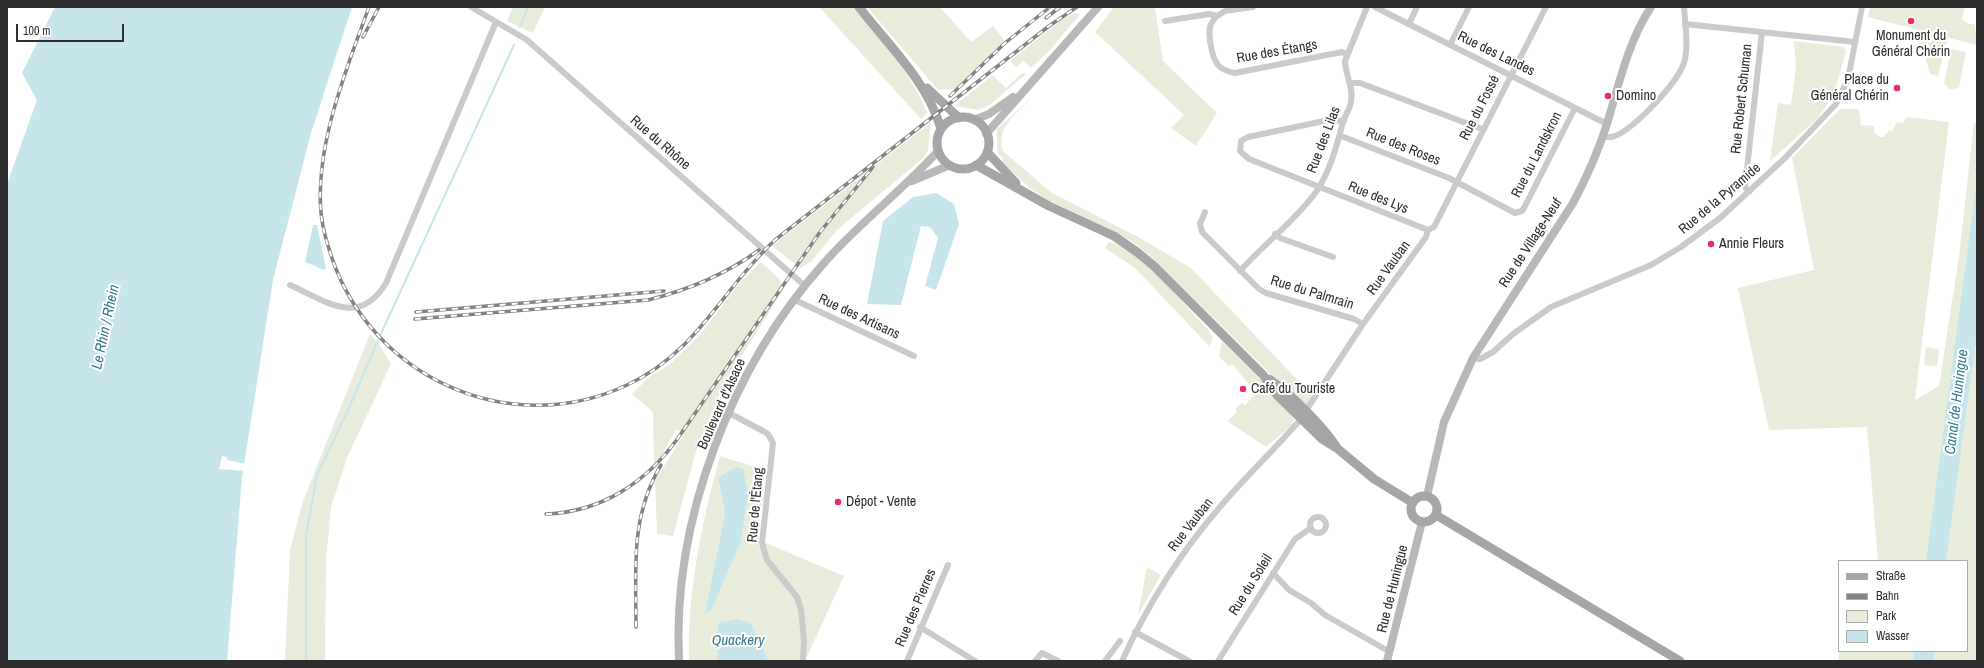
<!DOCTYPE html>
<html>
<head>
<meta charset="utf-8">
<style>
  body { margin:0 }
  #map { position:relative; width:1984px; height:668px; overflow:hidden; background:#fff; font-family:"Archivo Narrow",sans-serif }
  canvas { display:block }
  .frame { position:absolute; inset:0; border:8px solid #2e2e2e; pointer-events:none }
  .legend { position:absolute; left:1838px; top:560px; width:130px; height:92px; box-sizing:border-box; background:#fff; border:1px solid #ababab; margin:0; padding:5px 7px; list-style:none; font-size:12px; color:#2e2e2e }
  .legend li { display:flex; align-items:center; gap:8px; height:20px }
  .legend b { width:20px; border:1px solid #ababab }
  .scale { position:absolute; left:16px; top:24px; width:108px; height:18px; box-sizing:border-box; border:2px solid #2e2e2e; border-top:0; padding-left:5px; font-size:12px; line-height:14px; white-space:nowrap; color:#2e2e2e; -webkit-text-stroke:3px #fff; paint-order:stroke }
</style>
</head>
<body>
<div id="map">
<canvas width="1984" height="668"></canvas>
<div class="frame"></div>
<ul class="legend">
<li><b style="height:5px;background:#a6a6a6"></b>Straße</li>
<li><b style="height:5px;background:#838383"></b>Bahn</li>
<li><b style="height:11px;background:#e8ecdb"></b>Park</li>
<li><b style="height:11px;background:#c7e6ec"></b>Wasser</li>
</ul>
<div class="scale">100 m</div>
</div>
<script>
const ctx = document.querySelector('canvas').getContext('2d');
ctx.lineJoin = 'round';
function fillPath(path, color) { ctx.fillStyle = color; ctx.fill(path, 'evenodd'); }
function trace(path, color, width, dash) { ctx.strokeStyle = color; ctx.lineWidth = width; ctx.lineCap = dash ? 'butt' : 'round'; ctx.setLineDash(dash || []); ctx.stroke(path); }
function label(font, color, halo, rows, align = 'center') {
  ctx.font = font + ' "Archivo Narrow",sans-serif'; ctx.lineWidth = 4; ctx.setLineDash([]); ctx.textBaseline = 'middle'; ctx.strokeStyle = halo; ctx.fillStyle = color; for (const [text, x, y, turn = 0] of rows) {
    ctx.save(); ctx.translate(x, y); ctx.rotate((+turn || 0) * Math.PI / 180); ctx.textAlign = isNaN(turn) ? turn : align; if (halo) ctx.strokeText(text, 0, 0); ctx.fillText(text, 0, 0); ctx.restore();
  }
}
fillPath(new Path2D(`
  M513 7H545L533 33 507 21Z
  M819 7H854C880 41 912 73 927 113L921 119Z
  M867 7H940L971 42 993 26 1005 41 955 89 938 90Z
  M1114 7H1155L1163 61 1217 113 1196 146 1171 128 1184 115 1095 32Z
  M1870 7H1965L1962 19 1968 24H1975L1977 45 1868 17Z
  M1075 13 1080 14 1052 48 1031 68 1024 61 1016 67 1010 61 1061 20Z
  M1920 31 1948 38 1938 76 1930 74 1919 34Z
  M1794 41 1844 47 1846 51 1834 95 1817 119 1770 161 1778 103 1791 105 1796 67Z
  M1951 49 1966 52 1959 87 1950 90 1944 83Z
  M1024 73 1026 74 991 104 978 110 954 106 993 75 1006 88 1021 74Z
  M1031 98C1016 115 996 127 1003 151L1052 193 1138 237 1191 268 1307 390 1309 389 1314 393 1307 404 1302 405 1154 259 1133 242 1114 231 1048 200 1030 188 1002 162 1003 159 997 152V129Z
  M1840 109H1859L1861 125 1874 126V132L1880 137H1884L1889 130 1892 131 1897 122 1902 123 1907 117 1949 122 1915 400 1939 386 1959 256 1974 123H1977V661H1839L1838 647 1839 646V651H1967V561H1878L1867 427 1769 430 1738 288 1814 270 1792 158Z
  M931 122 928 150 923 158 837 230 811 262 800 268 772 246Z
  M1109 242C1145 253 1170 288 1194 315 1201 323 1209 328 1213 338L1209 346 1135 268 1105 248Z
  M761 262 780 280 783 290 723 386 698 444 673 536 657 534 655 481 684 434 676 429 662 455 654 464 653 412 632 394 649 377 669 365 701 334 737 286Z
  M370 334 379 344 391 364 347 458 331 507 326 560 325 661H285L290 550 303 501Z
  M1222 341 1291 411 1294 420 1291 426 1266 447 1227 421 1237 412 1235 409 1242 403 1245 405 1256 393 1232 364 1229 366 1219 357Z
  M1926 347 1939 349 1937 366 1924 365Z
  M720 456 762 469 763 499 759 518V540L844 576 805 661H769L751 623H718L717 661H689C687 593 702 521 720 456ZM735 467 705 613 725 513 718 478Z
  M1147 567 1161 575 1138 615Z`), '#e8ecdb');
fillPath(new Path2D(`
  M55 7H352L311 133 273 280 242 478 227 661H7V184L37 100 22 73Z
  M1977 180V332L1946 561H1926Z
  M936 193 954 204 959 224 936 290 925 286 938 238 930 227 921 226 901 305 867 304 883 221 913 197Z
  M313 225H317L326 268 324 270 305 262Z
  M735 467 743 469 748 494 741 541 711 611 705 613 725 513 718 478Z
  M738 619 751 623 769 661H717L718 623Z
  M1914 651H1934L1933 661H1913Z`), '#c7e6ec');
fillPath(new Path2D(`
  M222 456 227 457V460L246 464 245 471 219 469Z`), '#fff');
trace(new Path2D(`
  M520 27 528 7
  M306 661V535L317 475 349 408 379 338 514 45`), '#c7e6ec', 2);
trace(new Path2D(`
  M471 7 527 40 805 286
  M1375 7 1607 124
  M1217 16C1214 19 1211 23 1210 27 1208 36 1212 58 1218 65 1222 70 1229 72 1235 73L1342 52 1347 54
  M1165 21 1209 14 1217 16 1225 11 1253 7
  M1409 24 1417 7
  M1685 24 1855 42
  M1450 45 1469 7
  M1351 83H1360L1482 129
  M1344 121 1329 120 1248 137 1241 141 1240 151 1249 159 1428 230
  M1341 136 1449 178 1515 213 1522 211 1524 208 1575 108
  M1603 137C1605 137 1609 137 1612 137 1633 131 1677 83 1684 63 1689 46 1685 24 1684 7
  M1749 192 1745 187 1762 32
  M1205 212 1200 224 1202 232 1259 289 1266 293 1354 319 1363 324
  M1275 234 1280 238 1333 257
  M1240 271C1264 244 1294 222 1316 192 1330 172 1337 145 1343 122 1345 115 1350 109 1351 102 1354 87 1345 75 1345 61L1367 7
  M290 285C326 301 359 328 386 283L496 22
  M795 300 914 356
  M1473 358 1480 359 1493 352 1513 334 1551 307 1651 265 1681 247 1720 218 1785 158 1836 104 1848 79 1862 7
  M1305 412 1363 324 1426 237 1428 230 1434 227 1546 7
  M729 413 763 431 768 434 773 443 762 543 767 560 797 597 801 609 804 641 803 661
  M1310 525a8 8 0 1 1 16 0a8 8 0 1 1-16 0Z
  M1273 573 1289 590 1311 603 1325 615 1390 652
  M920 627 975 661
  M1135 632 1189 661
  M907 661 948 565
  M1035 661 1042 653 1058 661
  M1105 661 1120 641
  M1122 661C1147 606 1180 553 1220 507 1246 476 1275 449 1301 419
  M1218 661 1295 539 1311 528`), '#cbcbcb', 6);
trace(new Path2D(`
  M974 120 989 114 1013 97
  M986 134 1098 7
  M912 181 950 165
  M1427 496 1444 422 1473 358 1573 203C1587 177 1598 152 1607 124 1619 84 1628 42 1651 7
  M679 661C672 521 731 367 824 263 859 223 902 191 938 151
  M1387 661 1422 522`), '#b8b8b8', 8);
trace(new Path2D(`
  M859 7C889 46 927 81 941 129
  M927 88 959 118
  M937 143a26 26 0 1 1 52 0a26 26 0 1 1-52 0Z
  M987 152 1016 183
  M976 165 1049 206 1114 236 1137 252 1154 266 1263 375 1277 395 1322 439 1338 449 1374 479 1413 503
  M1269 379C1291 394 1321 424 1336 446
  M1411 509a13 13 0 1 1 26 0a13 13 0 1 1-26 0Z
  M1436 515 1680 661`), '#a6a6a6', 9);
const rail = new Path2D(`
  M369 7C346 70 315 146 321 213 323 232 329 251 336 269 382 383 515 438 627 385 698 352 721 290 775 240L1049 26 1077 7
  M1046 18 1060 7
  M363 37 379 7
  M950 96 1005 43 1050 7
  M416 312 664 291
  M415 319 648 300C688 290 725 275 759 250
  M546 514C601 512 646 483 678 438L820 232 873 167
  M636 627C636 569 630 517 661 465`);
trace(rail, '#838383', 3.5);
trace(rail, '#fff', 2, [6]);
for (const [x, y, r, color] of [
  [1911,21,4,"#e82d63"],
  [1897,88,4,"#e82d63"],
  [1608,96,4,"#e82d63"],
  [1711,244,4,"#e82d63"],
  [1243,389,4,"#e82d63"],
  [838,502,4,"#e82d63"]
]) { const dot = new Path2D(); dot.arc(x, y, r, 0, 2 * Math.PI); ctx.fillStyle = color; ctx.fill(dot); trace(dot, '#fff', 1.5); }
label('14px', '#2e2e2e', '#fff', [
  ["Monument du",1911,36,"center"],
  ["Général Chérin",1911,52,"center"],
  ["Place du",1889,80,"right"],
  ["Général Chérin",1889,96,"right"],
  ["Domino",1616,96],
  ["Annie Fleurs",1719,244],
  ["Café du Touriste",1251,389],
  ["Dépot - Vente",846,502]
], 'left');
label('14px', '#2e2e2e', '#fff', [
  ["Rue des Étangs",1277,52,-10],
  ["Rue des Landes",1496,54,26],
  ["Rue Robert Schuman",1742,99,-84],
  ["Rue du Fossé",1480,108,-63],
  ["Rue des Lilas",1324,140,-69],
  ["Rue du Rhône",660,143,41],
  ["Rue des Roses",1403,147,22],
  ["Rue du Landskron",1537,155,-63],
  ["Rue des Lys",1378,198,22],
  ["Rue de la Pyramide",1720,199,-40],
  ["Rue de Village-Neuf",1531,243,-57],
  ["Rue Vauban",1389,268,-54],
  ["Rue du Palmrain",1312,293,17],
  ["Rue des Artisans",859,317,25],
  ["Boulevard d'Alsace",722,404,-66],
  ["Rue de l'Étang",756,505,-85],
  ["Rue Vauban",1191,525,-52],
  ["Rue du Soleil",1251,585,-58],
  ["Rue de Huningue",1393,589,-76],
  ["Rue des Pierres",916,608,-67]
]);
label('italic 15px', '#387c8b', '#fff', [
  ["Le Rhin / Rhein",106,327,-78],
  ["Canal de Huningue",1957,402,-83],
  ["Quackery",738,641]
]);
</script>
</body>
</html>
